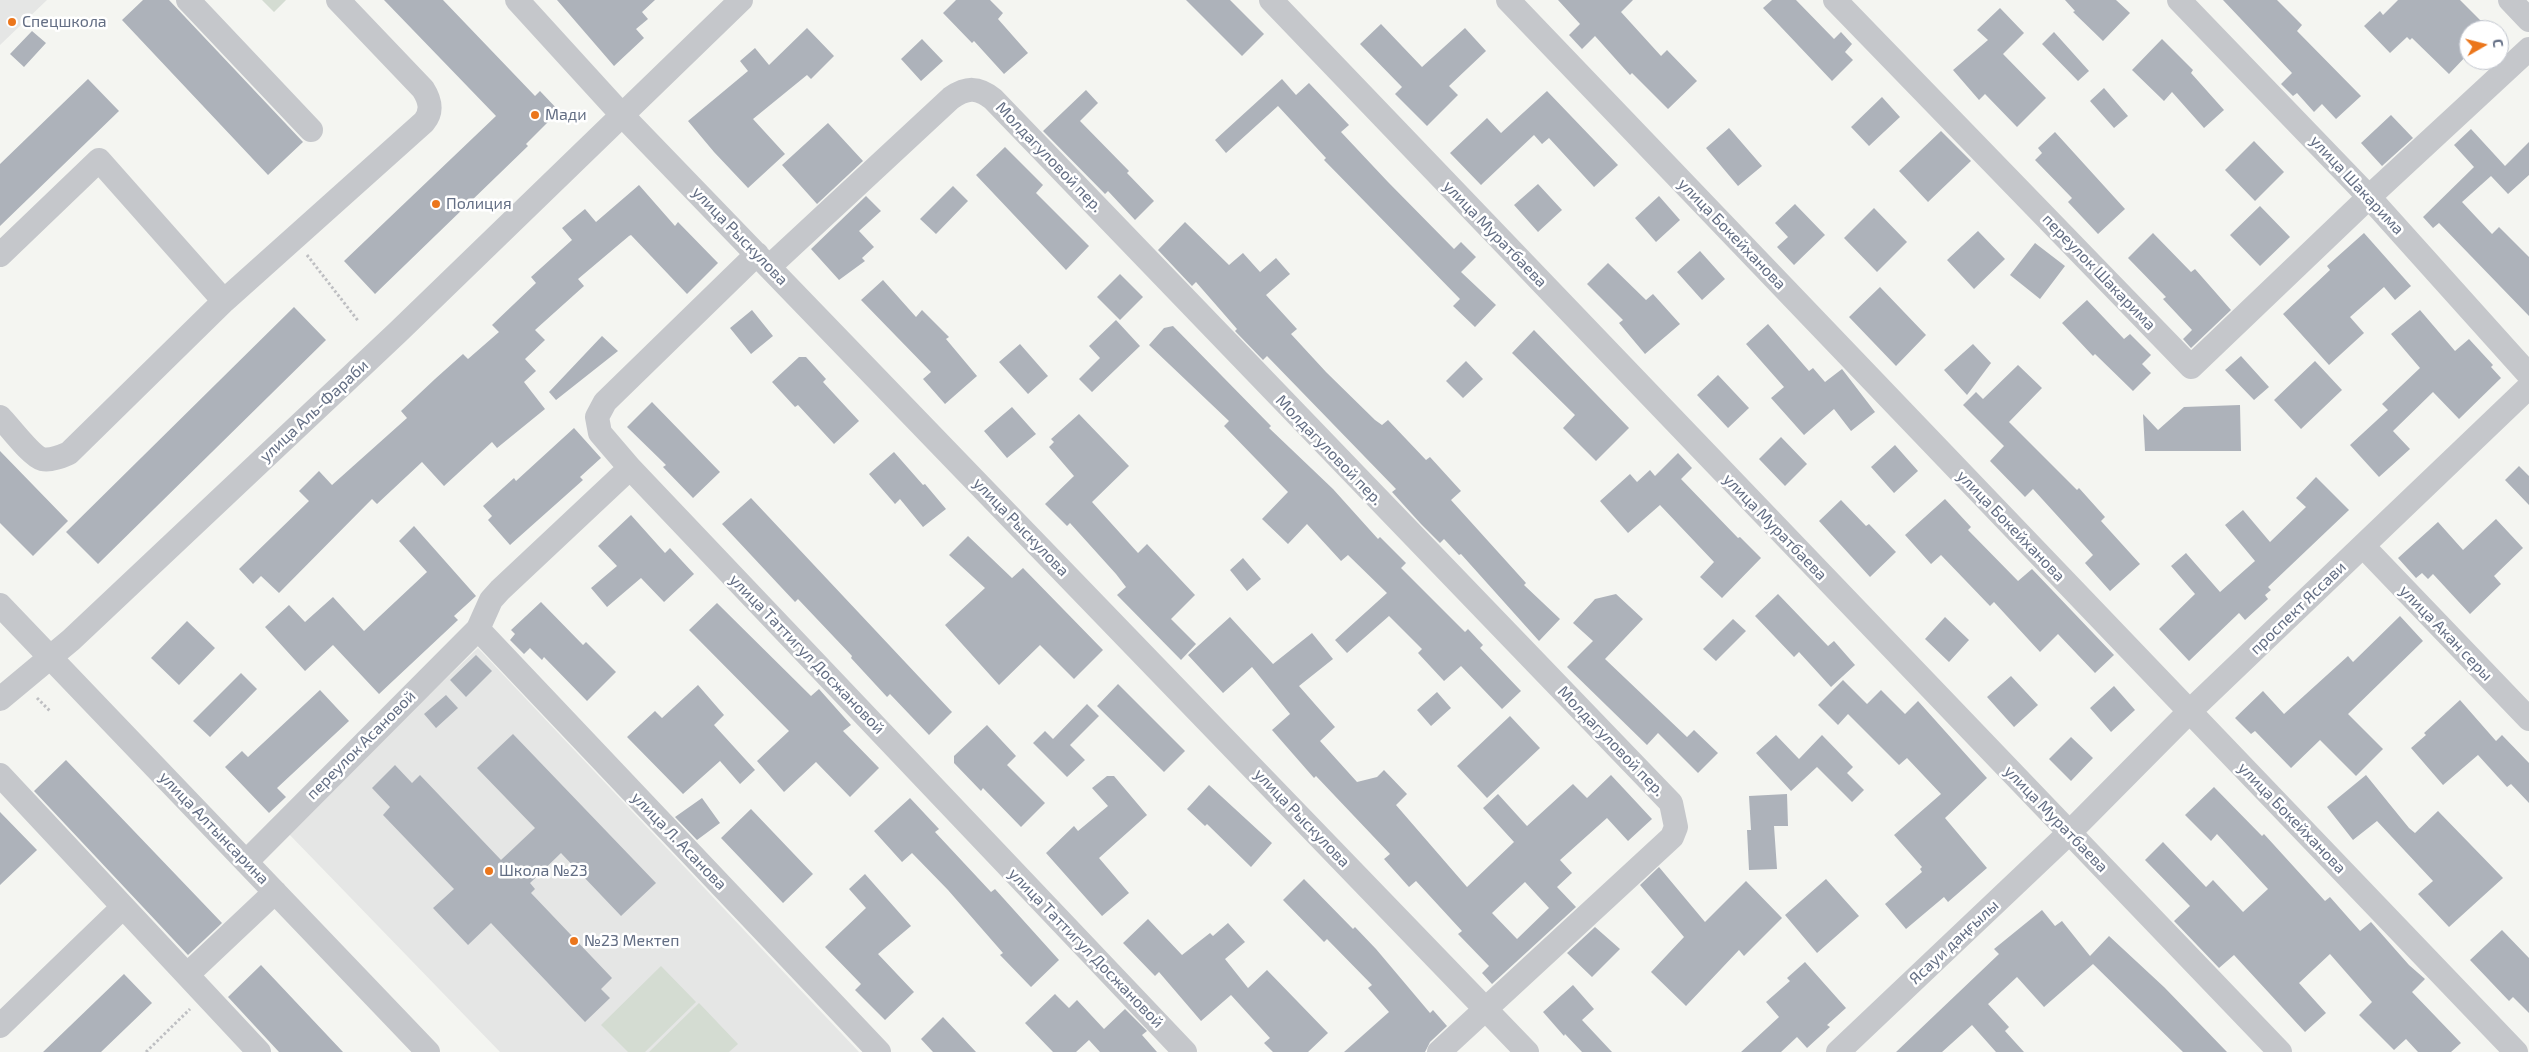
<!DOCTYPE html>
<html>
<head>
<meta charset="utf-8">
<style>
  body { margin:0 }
  #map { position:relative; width:2529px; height:1052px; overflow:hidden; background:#f4f5f1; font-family:"Exo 2",sans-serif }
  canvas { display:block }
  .north { position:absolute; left:2459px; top:20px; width:50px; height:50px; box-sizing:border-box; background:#fff; border:1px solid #c1c5ce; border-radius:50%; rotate:82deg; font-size:14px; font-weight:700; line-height:20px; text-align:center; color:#636e84 }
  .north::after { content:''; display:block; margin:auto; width:18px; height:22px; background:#eb761c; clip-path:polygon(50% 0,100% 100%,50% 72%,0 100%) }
</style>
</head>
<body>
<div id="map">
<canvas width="2529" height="1052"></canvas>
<div class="north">С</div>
</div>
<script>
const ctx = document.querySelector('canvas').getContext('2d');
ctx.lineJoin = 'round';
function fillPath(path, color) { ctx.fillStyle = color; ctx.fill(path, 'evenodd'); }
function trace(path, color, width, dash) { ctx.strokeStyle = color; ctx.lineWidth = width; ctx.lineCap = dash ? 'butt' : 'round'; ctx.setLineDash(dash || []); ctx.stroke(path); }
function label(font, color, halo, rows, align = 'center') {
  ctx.font = font + ' "Exo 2",sans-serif'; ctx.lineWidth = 5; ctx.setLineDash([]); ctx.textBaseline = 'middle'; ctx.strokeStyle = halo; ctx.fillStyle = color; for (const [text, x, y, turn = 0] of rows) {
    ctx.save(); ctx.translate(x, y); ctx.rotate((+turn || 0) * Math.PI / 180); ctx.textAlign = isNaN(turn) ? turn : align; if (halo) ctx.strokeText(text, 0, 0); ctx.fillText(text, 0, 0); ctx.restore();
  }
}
fillPath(new Path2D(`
  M0 0H47L0 45Z
  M478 648 859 1052H500L286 831Z`), '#e5e6e5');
fillPath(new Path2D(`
  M262 0H286L274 12Z
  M661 966 696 1002 645 1052H628L601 1025Z
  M699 1003 738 1044 729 1052H649Z`), '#d4dcd2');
fillPath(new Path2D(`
  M143 0H169L303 142 268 175 122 20Z
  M384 0H443L535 96 540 91 559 111 526 144 528 146 375 294 344 261 496 116Z
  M557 0H655L642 12 648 19 636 29 644 38 614 66Z
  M956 0H990L1003 13 998 19 1028 53 1004 74 974 41 972 43 943 13Z
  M1186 0H1230L1264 34 1242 56Z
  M1558 0H1633L1621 12 1661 56 1667 50 1697 81 1668 109 1632 73 1630 75 1595 36 1582 49 1569 35 1580 24Z
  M1772 0H1796L1834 39 1841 32 1852 44 1845 52 1853 60 1832 81 1763 8Z
  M2065 0H2116L2130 13 2103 41 2073 12 2075 11Z
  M2223 0H2277L2302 25 2297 31 2361 96 2336 119 2322 104 2314 112 2297 93 2293 96 2281 84 2292 73Z
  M2398 0H2460L2490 30H2469V53L2449 74 2412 38 2410 40 2407 37 2390 53 2364 26 2380 11 2383 15Z
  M2000 8 2024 33 2003 54 2046 98 2017 127 1985 94 1979 100 1953 70 1988 40 1977 30Z
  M1381 24 1422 67 1465 28 1486 51 1449 86 1458 95 1427 126 1395 94 1402 87 1360 44Z
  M807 28 834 56 811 79 807 75 753 119 785 154 748 188 714 152 688 121 748 71 740 61 755 48 769 65Z
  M32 31 46 43 24 67 10 54Z
  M2054 32 2089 71 2078 81 2042 44Z
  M922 39 943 61 921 81 901 59Z
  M2162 39 2193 70 2191 73 2224 110 2204 128 2172 92 2164 101 2132 70Z
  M88 79 119 111 0 226V164Z
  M1282 79 1296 95 1309 83 1349 125 1341 132 1388 182 1454 249 1461 242 1476 257 1461 272 1496 305 1475 327 1453 306 1460 299 1324 160 1326 158 1278 106 1226 153 1215 140Z
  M2104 88 2128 116 2114 128 2090 101Z
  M1086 90 1098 103 1080 121 1129 171 1127 173 1154 201 1135 220 1108 191 1105 194 1043 131Z
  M1547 91 1618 165 1594 187 1549 138 1542 144 1534 135 1481 185 1450 153 1487 118 1501 133Z
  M1882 97 1900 117 1869 146 1851 127Z
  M2391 115 2413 138 2382 166 2361 143Z
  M828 123 863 161 817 204 782 165Z
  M1729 128 1762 166 1738 186 1706 148Z
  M2471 129 2505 166 2529 142V175L2508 194 2491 176 2462 202 2492 234 2499 227 2529 257V316L2439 223 2433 228 2423 217 2474 167 2454 145Z
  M1941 131 1971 161 1928 202 1899 171Z
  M2055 132 2125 209 2098 234 2068 202 2072 198 2035 160 2042 153 2038 148Z
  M2254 141 2284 172 2255 201 2225 170Z
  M1005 147 1043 185 1036 193 1089 246 1066 270 976 175Z
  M1538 184 1562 210 1538 232 1514 205Z
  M639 185 675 226 678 222 718 263 687 294 631 235 629 236 578 279 584 286 535 330 545 340 525 359 536 371 524 382 545 409 497 448 492 442 444 486 422 462 377 504 372 499 279 593 261 576 253 584 239 569 309 501 299 491 319 471 332 485 407 418 401 411 435 379 463 354 468 359 499 332 492 325 536 283 531 277 572 240 562 228 585 209 596 222Z
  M953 186 968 201 936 234 920 219Z
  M866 196 881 211 859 231 874 247 862 258 865 261 839 280 811 249Z
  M1659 196 1680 220 1656 242 1635 218Z
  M1795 204 1825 235 1794 265 1777 247 1788 237 1775 223Z
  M2260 206 2290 237 2260 266 2230 235Z
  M1874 208 1907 242 1877 272 1844 238Z
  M1185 222 1229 265 1243 253 1260 272 1276 258 1290 274 1266 295 1297 329 1291 334 1326 372 1375 420 1382 425 1388 420 1426 460 1430 457 1461 491 1451 500 1526 583 1524 585 1560 619 1539 641 1461 554 1459 555 1444 539 1440 543 1421 524 1392 492 1396 489 1267 356 1263 360 1235 331 1237 329 1196 282 1192 286 1158 250Z
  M1978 231 2005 259 1974 289 1947 260Z
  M2153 233 2191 272 2195 269 2231 310 2191 348 2183 339 2192 330 2163 299 2166 297 2128 258Z
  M2364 233 2411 286 2395 300 2384 287 2350 317 2364 333 2329 365 2283 314 2330 270 2327 266Z
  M2035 243 2065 266 2040 299 2010 275Z
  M1700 251 1725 279 1702 300 1677 272Z
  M1608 263 1646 300 1653 294 1680 324 1645 354 1619 323 1623 320 1587 284Z
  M1120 274 1143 297 1120 320 1097 297Z
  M883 280 916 317 922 310 949 337 946 339 977 376 945 404 923 379 931 372 861 300Z
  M1880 287 1926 335 1896 366 1849 317Z
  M2087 300 2124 339 2130 334 2151 355 2142 364 2151 373 2133 391 2095 354 2093 356 2062 323Z
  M294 307 326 340 98 564 66 532Z
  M752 310 773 336 751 354 730 328Z
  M2420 310 2455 351 2469 339 2493 365 2491 367 2501 378 2459 419 2433 392 2393 431 2410 449 2379 477 2350 445 2388 410 2382 404 2420 368 2391 334Z
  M1116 320 1140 346 1092 392 1079 379 1100 358 1089 346Z
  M1768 324 1809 371 1813 368 1825 382 1842 369 1875 412 1851 431 1834 409 1804 435 1771 398 1784 387 1746 344Z
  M1173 326 1271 426 1269 428 1333 489 1378 539 1380 537 1406 563 1401 568 1465 632 1468 629 1483 645 1480 648 1521 691 1502 709 1461 666 1444 681 1418 653 1422 649 1389 616 1347 653 1335 640 1387 593 1348 555 1341 561 1307 524 1288 544 1262 519 1288 492 1224 426 1229 421 1149 345 1164 328Z
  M1534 330 1629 428 1596 461 1563 428 1575 415 1512 353Z
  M602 336 618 351 556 400 549 392Z
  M1020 344 1048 376 1028 394 999 362Z
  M1973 344 1991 363 1967 395 1944 370Z
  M2241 356 2269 387 2254 400 2225 370Z
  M799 357H806L826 379 823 382 859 421 834 444 798 405 795 407 772 382Z
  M1466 361 1483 379 1463 398 1446 381Z
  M2315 361 2342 390 2301 429 2274 400Z
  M2018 365 2042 388 2009 422 2077 490 2079 488 2105 517 2101 521 2140 564 2110 591 2085 563 2093 555 2033 489 2025 497 1990 461 2004 446 1963 405 1976 392 1983 399Z
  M1718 375 1749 408 1728 428 1697 395Z
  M652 402 720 472 693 498 663 467 666 465 627 427Z
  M2240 405 2241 451H2145L2143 414 2158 430 2184 407Z
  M1012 407 1036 434 1007 458 984 431Z
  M1079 414 1129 466 1092 502 1138 553 1147 544 1195 595 1171 619 1196 644 1181 660 1117 595 1126 587 1116 574 1070 523 1067 526 1045 504 1074 476 1049 447 1054 442 1051 439Z
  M574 428 601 458 580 477 583 480 510 545 488 520 492 516 483 506 514 478 516 481Z
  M1781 437 1807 464 1785 486 1759 459Z
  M1895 445 1918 471 1894 493 1871 467Z
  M0 451 68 521 33 556 0 523Z
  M894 452 923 485 925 484 946 509 923 527 900 499 895 504 869 474Z
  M1678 453 1692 468 1681 479 1738 538 1740 537 1761 558 1722 598 1700 577 1714 562 1660 505 1628 533 1600 501 1630 474 1637 482 1650 470 1655 476Z
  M2519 466 2529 476V505L2505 480Z
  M2316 477 2349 510 2268 587 2271 590 2265 595 2268 599 2245 620 2239 613 2189 661 2159 629 2195 594 2171 566 2186 553 2220 592 2255 561 2225 525 2243 510 2270 542 2306 507 2296 498Z
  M751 498 952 712 929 735 890 694 887 697 851 658 852 656 798 599 795 602 722 524Z
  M1945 499 1971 527 1968 530 2018 581 2032 569 2114 655 2095 673 2058 634 2040 652 1994 602 1990 606 1941 555 1931 564 1905 535Z
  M1841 500 1866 526 1869 524 1896 552 1870 577 1819 521Z
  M631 515 665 553 670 548 694 574 664 602 641 578 607 607 591 588 617 566 598 546Z
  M2496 519 2523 548 2494 576 2501 584 2470 614 2433 574 2428 579 2422 573 2416 578 2398 558 2438 522 2463 550Z
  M414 526 476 596 454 616 458 620 379 694 333 645 305 671 265 627 289 605 305 622 333 597 364 631 427 572 399 541Z
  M968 536 1012 578 1023 568 1103 650 1074 679 1040 645 999 685 945 625 985 588 949 555Z
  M1243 558 1261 579 1247 591 1230 570Z
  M1616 594 1643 619 1605 659 1687 737 1694 730 1718 753 1698 773 1658 733 1647 745 1567 667 1593 641 1573 623 1595 599Z
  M1778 594 1828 646 1834 641 1855 665 1831 687 1799 652 1794 657 1755 616Z
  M541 602 583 645 586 642 616 672 587 701 544 657 542 660 530 648 524 654 510 640 515 634 511 630Z
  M717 603 811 696 819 689 851 725 843 731 879 768 850 797 816 762 784 792 757 761 789 731 689 630Z
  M2400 616 2423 641 2348 714 2383 749 2356 776 2320 740 2291 768 2255 731 2251 734 2235 718 2263 691 2284 714 2348 656 2353 662Z
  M1230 617 1273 664 1312 633 1333 659 1299 686 1335 727 1320 741 1357 782 1377 777 1384 770 1407 794 1396 805 1467 887 1514 842 1483 808 1498 794 1527 826 1573 784 1587 798 1611 775 1652 819 1628 841 1607 818 1560 860 1572 873 1557 887 1576 907 1492 984 1482 973 1489 966 1458 934 1462 931 1416 881 1409 887 1384 859 1390 854 1316 776 1314 778 1272 730 1290 714 1252 667 1223 693 1188 655ZM1525 882 1549 908 1517 939 1492 913Z
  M1945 617 1969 640 1949 662 1925 639Z
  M1733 619 1746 631 1716 661 1703 649Z
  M187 621 215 648 179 685 151 658Z
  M476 655 492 671 466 697 450 680Z
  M241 673 257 689 210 737 193 721Z
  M2011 676 2038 705 2014 727 1987 697Z
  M1843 680 1867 704 1881 690 1905 714 1918 701 1987 778 1945 818 1987 868 1948 902 1944 897 1906 929 1885 904 1922 872 1920 869 1922 867 1894 835 1941 794 1907 758 1899 765 1848 714 1838 725 1818 705Z
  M1118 684 1185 751 1164 772 1097 706Z
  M698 685 724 715 714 725 755 770 740 784 720 761 683 794 627 737 655 711 662 718Z
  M2114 686 2135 710 2111 732 2090 708Z
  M320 690 349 721 277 788 286 797 269 813 225 767 242 751 248 757Z
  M1437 692 1451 708 1431 726 1417 710Z
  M446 695 458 708 436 728 424 714Z
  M2460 700 2496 741 2502 735 2529 763V803L2511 784 2507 787 2478 755 2443 785 2411 748 2426 735 2424 733Z
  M1087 704 1099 716 1070 745 1085 760 1067 777 1033 743 1045 731 1053 739Z
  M1510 716 1540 748 1487 798 1457 766Z
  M987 725 1016 756 1007 765 1045 803 1021 827 983 788 981 791 954 763V756Z
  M513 734 656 883 621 916 561 853 530 883 535 889 531 893 612 978 601 989 610 998 585 1022 491 923 468 945 433 908 454 889 383 815 390 807 372 788 395 765 412 783 420 775 501 860 535 828 477 768Z
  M1776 735 1799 759 1822 735 1853 767 1847 773 1864 790 1852 802 1817 767 1791 791 1756 753Z
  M2071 737 2093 758 2071 781 2049 759Z
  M66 760 222 923 188 955 34 791Z
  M2366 775 2409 828 2415 833 2438 811 2503 878 2449 927 2418 894 2433 881 2377 821 2353 840 2327 807Z
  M1107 776H1114L1147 815 1099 858 1129 893 1102 916 1046 853 1074 826 1078 831 1108 806 1092 788Z
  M1209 785 1272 843 1251 867 1207 824 1205 826 1187 809Z
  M2214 787 2262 836 2264 834 2325 901 2330 897 2360 931 2371 922 2409 965 2425 979 2412 992 2461 1043 2451 1052H2418L2406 1039 2394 1050 2359 1015 2372 1002 2330 954 2299 983 2326 1013 2305 1032 2234 955 2219 968 2174 921 2190 906 2145 860 2163 842 2206 887 2213 880 2243 912 2268 889 2217 834 2211 841 2185 815Z
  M1787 794 1788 826H1774L1777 869 1749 870 1747 830H1751L1749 796Z
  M702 798 720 823 697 840 675 817Z
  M910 798 939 829 935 832 991 892 995 889 1059 960 1031 987 1000 955 1003 953 948 890 912 853 902 862 874 831Z
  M751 809 813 874 783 903 721 838Z
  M0 812 37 850 0 885Z
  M1659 867 1705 922 1746 881 1782 918 1744 956 1739 950 1686 1006 1651 972 1684 937 1640 885Z
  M865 874 911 926 878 954 914 992 885 1020 855 990 861 984 825 947 866 908 849 889Z
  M1304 879 1353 929 1355 927 1376 949 1430 1013 1433 1010 1447 1026 1430 1042 1425 1052H1344L1389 1012 1368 988 1372 985 1327 939 1324 942 1283 900Z
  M1826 879 1859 916 1817 953 1785 915Z
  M2042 910 2055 926 2062 921 2090 956 2109 936 2164 987 2227 1052H2183L2093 964 2044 1007 2017 977 1988 1004 2009 1027 2005 1031 2024 1052H1996L1972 1025 1942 1052H1896L1999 954 1994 949Z
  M1148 919 1182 955 1210 933 1213 936 1228 923 1245 942 1225 959 1248 988 1267 970 1328 1033 1308 1052H1273L1264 1043 1270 1038 1231 995 1201 1021 1159 972 1155 976 1123 943Z
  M1595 927 1620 949 1592 977 1567 953Z
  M2502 930 2529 958V1013L2513 997 2509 1001 2470 960Z
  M1805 962 1846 1008 1827 1025 1830 1027 1807 1048 1797 1037 1781 1052H1741L1779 1017 1766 1002 1790 981 1787 978Z
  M261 965 343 1052H279L228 997Z
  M124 974 152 1003 101 1052H43Z
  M1573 985 1594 1009 1582 1020 1612 1052H1582L1565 1034 1564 1036 1543 1012Z
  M1055 994 1069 1008 1077 1000 1104 1029 1125 1009 1147 1031 1142 1035 1157 1052H1100L1089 1040 1076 1052H1053L1025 1023Z
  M943 1017 976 1052H933L921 1039Z`), '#adb2ba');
trace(new Path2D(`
  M307 255 359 322
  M37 698 51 712
  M146 1052 190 1009`), '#bebfc2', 3, [2.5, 2.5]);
trace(new Path2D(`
  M188 0 311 130
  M517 0 622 115 1527 1052
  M1271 0 2280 1052
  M1508 0 2516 1052
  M1835 0 2191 367 2369 197 2529 49
  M2179 0 2369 197 2529 375
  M2510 0 2529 20
  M757 254 605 402 597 417 600 433 630 468 1185 1052
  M0 255 99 160 224 301
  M770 266 951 98C967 87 978 87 993 99L1671 803 1676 827 1672 837 1439 1052
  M0 417C9 426 31 456 42 459 51 461 62 456 69 453L224 301 424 122C433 111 430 100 423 89L338 0
  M2363 546 2529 719
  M0 605 428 1052
  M478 629 879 1052
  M0 699 71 640 398 332 741 0
  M0 775 259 1052
  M246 862 478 629 491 600 500 590 630 468
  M188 974 275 892
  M0 1026 123 907
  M1838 1052 2069 833 2190 711 2529 387`), '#c5c7cb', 24);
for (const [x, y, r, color] of [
  [12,22,5,"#eb761c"],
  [535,115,5,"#eb761c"],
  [436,204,5,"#eb761c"],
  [489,871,5,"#eb761c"],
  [574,941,5,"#eb761c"]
]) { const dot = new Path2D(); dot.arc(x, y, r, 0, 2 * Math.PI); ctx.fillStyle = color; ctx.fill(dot); trace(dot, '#fff', 2); }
label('16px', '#636e84', '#fff', [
  ["Спецшкола",22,22],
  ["Мади",545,115],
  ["Полиция",446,204],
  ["Школа №23",499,871],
  ["№23 Мектеп",584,941]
], 'left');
label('16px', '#636e84', '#fff', [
  ["Молдагуловой пер.",1049,157,46],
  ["улица Шакарима",2357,185,47],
  ["улица Муратбаева",1495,234,46],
  ["улица Бокейханова",1732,234,46],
  ["улица Рыскулова",740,236,46],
  ["переулок Шакарима",2099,272,46],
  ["улица Аль-Фараби",314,411,-43],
  ["Молдагуловой пер.",1329,450,46],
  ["улица Бокейханова",2011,526,46],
  ["улица Рыскулова",1021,527,46],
  ["улица Муратбаева",1775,527,46],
  ["проспект Яссави",2298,608,-44],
  ["улица Акан серы",2446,633,46],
  ["улица Таттигул Досжановой",807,654,46],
  ["Молдагуловой пер.",1611,741,46],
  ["переулок Асановой",361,745,-45],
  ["улица Рыскулова",1302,818,46],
  ["улица Бокейханова",2292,818,46],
  ["улица Муратбаева",2056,819,46],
  ["улица Алтынсарина",214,828,46],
  ["улица Л. Асанова",679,841,46],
  ["Ясауи даңғылы",1954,942,-43],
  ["улица Таттигул Досжановой",1086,948,46]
]);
</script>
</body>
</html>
